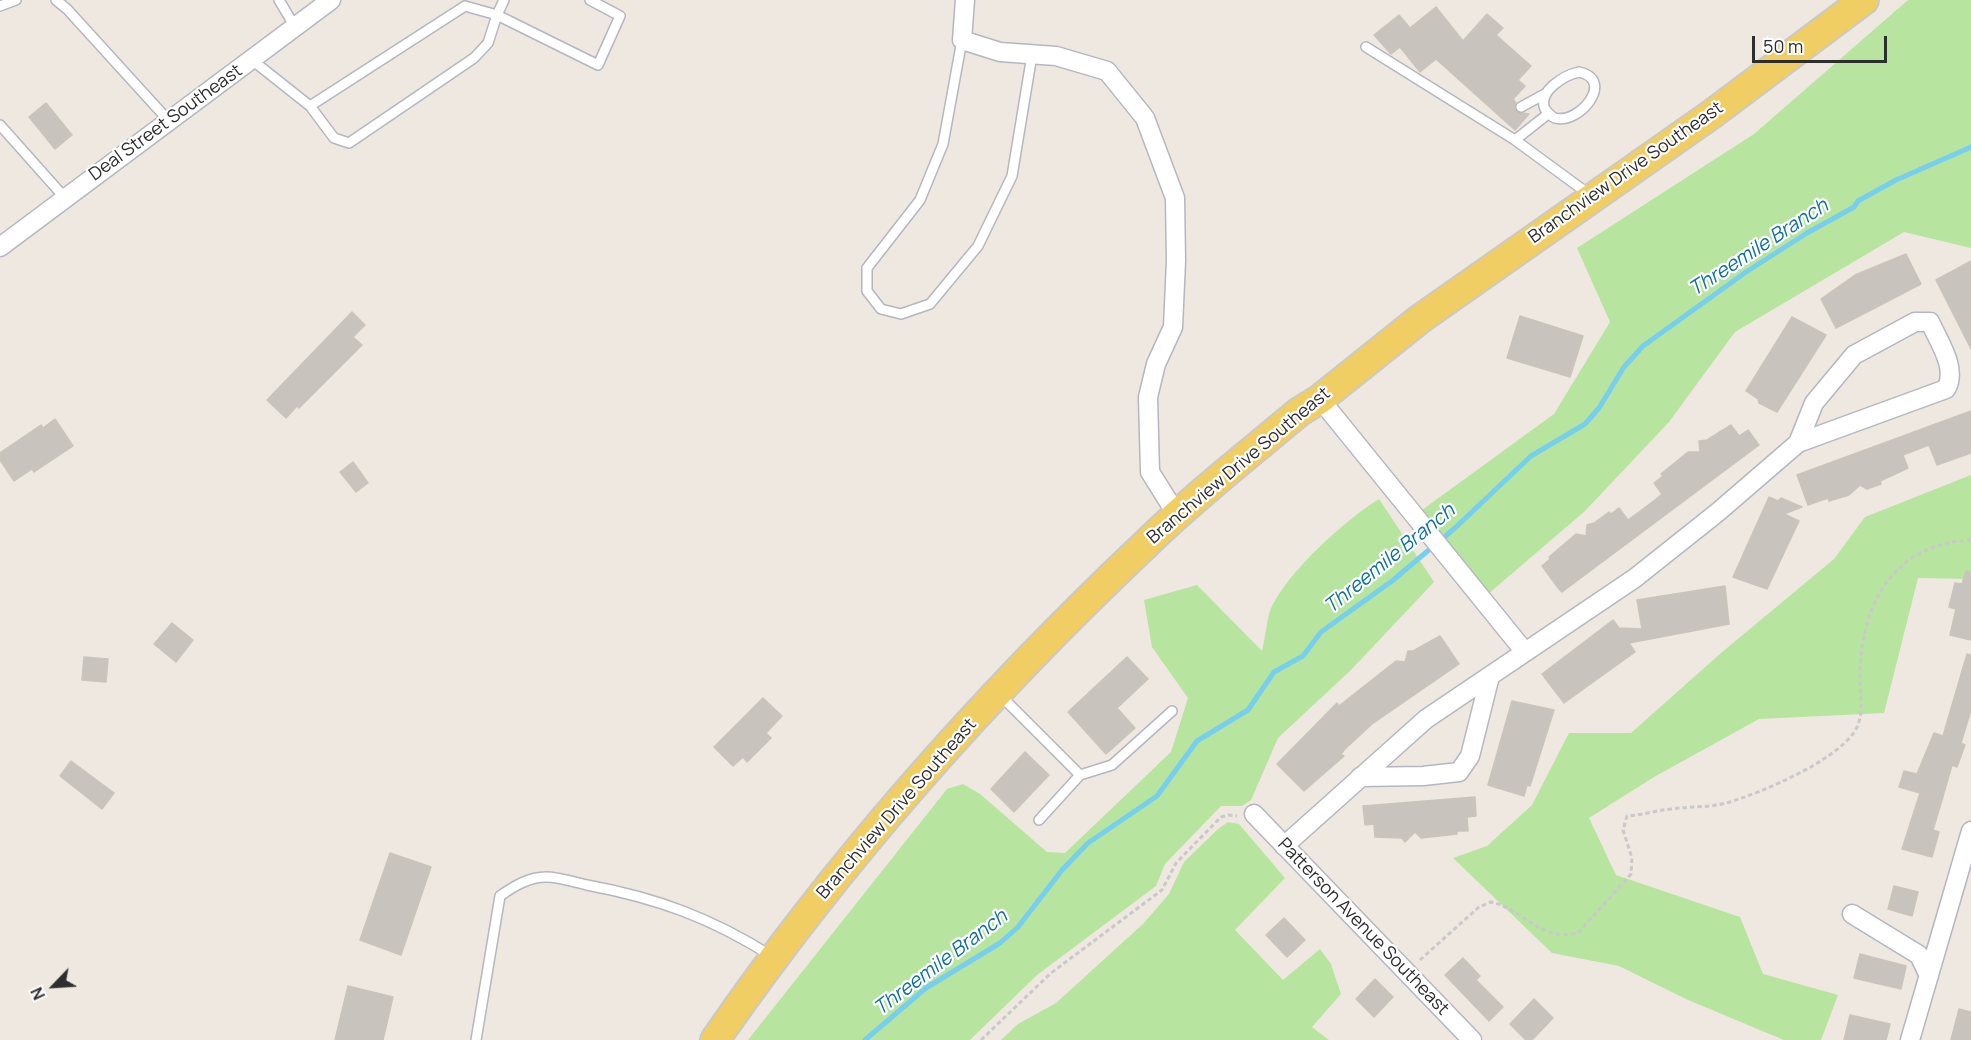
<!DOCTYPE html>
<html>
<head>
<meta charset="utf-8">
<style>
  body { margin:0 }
  #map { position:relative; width:1971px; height:1040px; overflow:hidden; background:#efe8e1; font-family:Manrope,sans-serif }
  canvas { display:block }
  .north { position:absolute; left:24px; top:956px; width:60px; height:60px; -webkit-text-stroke:4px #fff; paint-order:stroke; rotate:245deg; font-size:16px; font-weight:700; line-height:24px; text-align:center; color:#2e2e2e }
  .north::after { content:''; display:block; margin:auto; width:21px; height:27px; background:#2e2e2e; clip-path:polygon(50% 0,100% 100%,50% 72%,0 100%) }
  .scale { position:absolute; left:1752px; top:36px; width:135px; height:27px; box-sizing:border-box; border:3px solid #2e2e2e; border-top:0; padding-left:8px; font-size:18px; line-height:21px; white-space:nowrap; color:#2e2e2e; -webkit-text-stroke:4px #fff; paint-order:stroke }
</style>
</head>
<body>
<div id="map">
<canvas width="1971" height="1040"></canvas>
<div class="north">N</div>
<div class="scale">50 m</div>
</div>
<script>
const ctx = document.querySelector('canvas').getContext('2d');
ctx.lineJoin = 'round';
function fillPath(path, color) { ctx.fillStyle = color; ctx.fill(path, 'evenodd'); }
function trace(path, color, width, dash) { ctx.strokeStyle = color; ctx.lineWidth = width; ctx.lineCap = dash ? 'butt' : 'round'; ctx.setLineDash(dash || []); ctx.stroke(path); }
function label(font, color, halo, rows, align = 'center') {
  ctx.font = font + ' Manrope,sans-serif'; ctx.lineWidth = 4.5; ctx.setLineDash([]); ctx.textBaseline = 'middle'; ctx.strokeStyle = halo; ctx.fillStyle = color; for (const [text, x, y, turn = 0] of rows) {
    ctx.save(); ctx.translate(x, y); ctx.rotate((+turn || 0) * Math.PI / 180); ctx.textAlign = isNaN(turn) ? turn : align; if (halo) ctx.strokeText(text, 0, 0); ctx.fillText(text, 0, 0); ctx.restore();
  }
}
fillPath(new Path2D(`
  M1908 0H1971V248L1904 232 1735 332 1669 422 1585 511 1487 595 1422 510 1554 414 1610 322 1577 248 1754 134Z
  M1971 475V579L1918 578 1884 713 1759 719 1654 777 1589 818 1616 875 1740 917 1763 974 1838 995 1821 1040H1784L1688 1000 1619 966 1552 953 1453 858 1487 846 1532 805 1569 733H1631L1721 653 1834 559 1865 517Z
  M1379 499 1434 582 1351 670 1278 738 1251 800 1242 806H1221L1165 864 1156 886 1037 975 970 1040H748L947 789 963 784 980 794 1047 852 1065 853 1171 752 1188 698 1152 647 1144 600 1197 585 1262 651C1266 637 1266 619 1272 606 1289 571 1346 519 1379 499Z
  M1228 822 1239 824 1285 878 1235 930 1283 980 1320 949 1331 964 1341 994 1312 1027 1329 1040H1001L1018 1024 1056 1003 1143 924 1169 894 1184 862 1218 829Z`), '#b7e49e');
trace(new Path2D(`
  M865 1040 926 988 1000 943 1018 927 1062 870 1088 843 1157 796 1197 741 1248 710 1274 672 1303 656 1321 632 1392 581 1455 528 1531 456 1585 424 1599 408 1624 367 1643 346 1746 272 1807 233 1854 207 1858 201 1896 180 1971 147`), '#76cfee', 5);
const building = new Path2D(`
  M1436 7 1463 41 1487 14 1503 28 1496 35 1531 66 1518 80 1525 86 1513 99 1516 103 1514 107 1517 112 1529 114 1515 130 1436 59 1420 72 1400 47 1391 54 1374 35 1399 15 1410 28Z
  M46 103 72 135 55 149 29 117Z
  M1906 254 1921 284 1836 328 1821 299 1855 275Z
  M1971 261V349L1936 280Z
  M352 312 365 325 353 337 362 345 299 408 297 406 286 418 267 400Z
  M1520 316 1583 336 1570 377 1507 358Z
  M1792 317 1826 335 1777 412 1759 403 1758 399 1746 391Z
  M1971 411V453L1937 465 1929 445 1903 455 1908 468 1880 481 1881 484 1867 489 1860 485 1849 495 1829 501 1828 498 1808 505 1797 475Z
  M55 419 73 446 34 472 32 469 14 481 0 460V453L41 425 43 428Z
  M1731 425 1739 436 1748 430 1759 445 1562 592 1559 589 1542 566 1550 559 1549 557 1576 534 1586 536 1587 525 1594 523 1609 512 1611 514 1619 508 1628 520 1655 500 1662 494 1654 483 1663 476 1661 474 1688 452H1700L1699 441 1707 440Z
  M353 462 368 483 356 492 340 472Z
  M1769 497 1778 501 1781 498 1802 507 1784 514 1799 521 1767 589 1733 577Z
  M1966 571 1971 572V640L1950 635 1956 609 1949 607 1955 583 1962 584Z
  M1725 586 1729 624 1629 643 1635 652 1564 703 1542 674 1613 620 1619 628 1642 629 1637 600Z
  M172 623 193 640 176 662 154 644Z
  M1440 636 1459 664 1372 724 1345 749 1341 754 1344 756 1304 791 1277 764 1337 703 1339 706 1396 661 1405 662 1408 651H1413Z
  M1967 654 1971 655V710L1961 743 1965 745 1957 767 1952 765 1942 800 1933 830 1939 832 1932 857 1902 849 1920 793 1899 787 1904 771 1917 774 1934 733 1943 736Z
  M84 657 108 659 106 682 82 680Z
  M1127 657 1148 679 1117 708 1135 728 1106 754 1068 712Z
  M763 698 782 716 766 733 771 738 747 762 743 757 733 766 714 747Z
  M1512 701 1554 710 1530 786 1527 785 1524 796 1488 785Z
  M1025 752 1049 775 1014 812 991 789Z
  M71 761 114 793 102 809 60 776Z
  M1475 797 1476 816 1467 817 1468 831H1457V834L1421 838 1415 832 1405 842 1402 838 1375 837 1374 824 1365 825 1363 806Z
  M390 853 431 867 401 955 360 940Z
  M1894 886 1918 892 1912 916 1888 909Z
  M1284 918 1305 940 1287 957 1266 935Z
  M1860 954 1906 966 1901 989 1854 978Z
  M1463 958 1480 976 1476 980 1503 1007 1489 1021 1445 975Z
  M1375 979 1393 997 1374 1017 1356 999Z
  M348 986 393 997 383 1040H335Z
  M1534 999 1553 1018 1532 1040H1526L1510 1024Z
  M1959 1009 1971 1012V1040H1951Z
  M1850 1015 1890 1024 1886 1040H1844Z`);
fillPath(building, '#c8c3bc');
trace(building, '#cac4ba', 1.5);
const service = new Path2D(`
  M56 0 67 9 168 120
  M279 0 295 27
  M0 6 16 0
  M962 40 943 144 920 200 867 268V291L881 309 901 314 930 304 978 246 1012 176 1032 55
  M1366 47 1515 140 1590 195
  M252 60 310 106 465 6 497 15 504 0
  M1579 72C1616 80 1579 125 1555 118 1550 116 1548 113 1545 109 1537 91 1565 75 1579 72Z
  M310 106 334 138 349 143 474 58 488 43 497 15 598 65 620 16 590 0
  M1521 107 1545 94
  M0 125 65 198
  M1515 140 1548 114
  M999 694 1080 775
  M1039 820 1080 775 1112 765 1172 711
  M476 1040 500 896C514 886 529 877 546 877 559 877 574 882 587 885 657 898 712 918 773 957`);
const minor = new Path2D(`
  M965 0 962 40 1000 52 1056 56 1107 71 1145 118 1175 198 1176 261 1173 327 1156 364 1148 397 1150 472 1177 515
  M0 247 331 0
  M1320 399 1525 652
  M1360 777 1423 776 1459 772 1470 756 1490 676
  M1254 814 1472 1040
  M1284 846 1426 719 1635 578 1718 512 1798 443 1814 403 1854 355 1915 322H1930C1939 342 1958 369 1946 389L1798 443
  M1852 914 1919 955 1929 976
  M1910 1040 1971 831`);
const primary = new Path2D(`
  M715 1040C840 859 988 693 1148 542 1195 496 1248 455 1299 412L1320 399 1420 319 1712 114 1864 0`);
trace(service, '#b4b7c1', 12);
trace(minor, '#b4b7c1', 21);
trace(primary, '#c9c9c9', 32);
trace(new Path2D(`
  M1420 960 1479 907 1491 902C1525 910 1540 942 1578 933L1631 874 1632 858 1623 830 1627 816C1643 815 1657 810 1672 809 1691 806 1708 808 1726 803 1759 794 1845 758 1858 725 1864 709 1859 687 1860 670 1863 600 1895 544 1971 540
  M981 1040 1051 973 1162 890 1176 863 1221 817 1229 815 1237 816`), '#c9c9c9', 3, [4.5, 3]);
trace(service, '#fff', 9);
trace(minor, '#fff', 18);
trace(primary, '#f0ce64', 28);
label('18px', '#2e2e2e', '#fff', [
  ["Deal Street Southeast",166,123,-36],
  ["Branchview Drive Southeast",1626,173,-35],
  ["Branchview Drive Southeast",1239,466,-40],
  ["Branchview Drive Southeast",897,809,-49],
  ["Patterson Avenue Southeast",1363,927,46]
]);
label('italic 20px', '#0f70a0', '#fff', [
  ["Threemile Branch",1759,248,-33],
  ["Threemile Branch",1390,559,-39],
  ["Threemile Branch",941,963,-37]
]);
</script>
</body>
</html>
